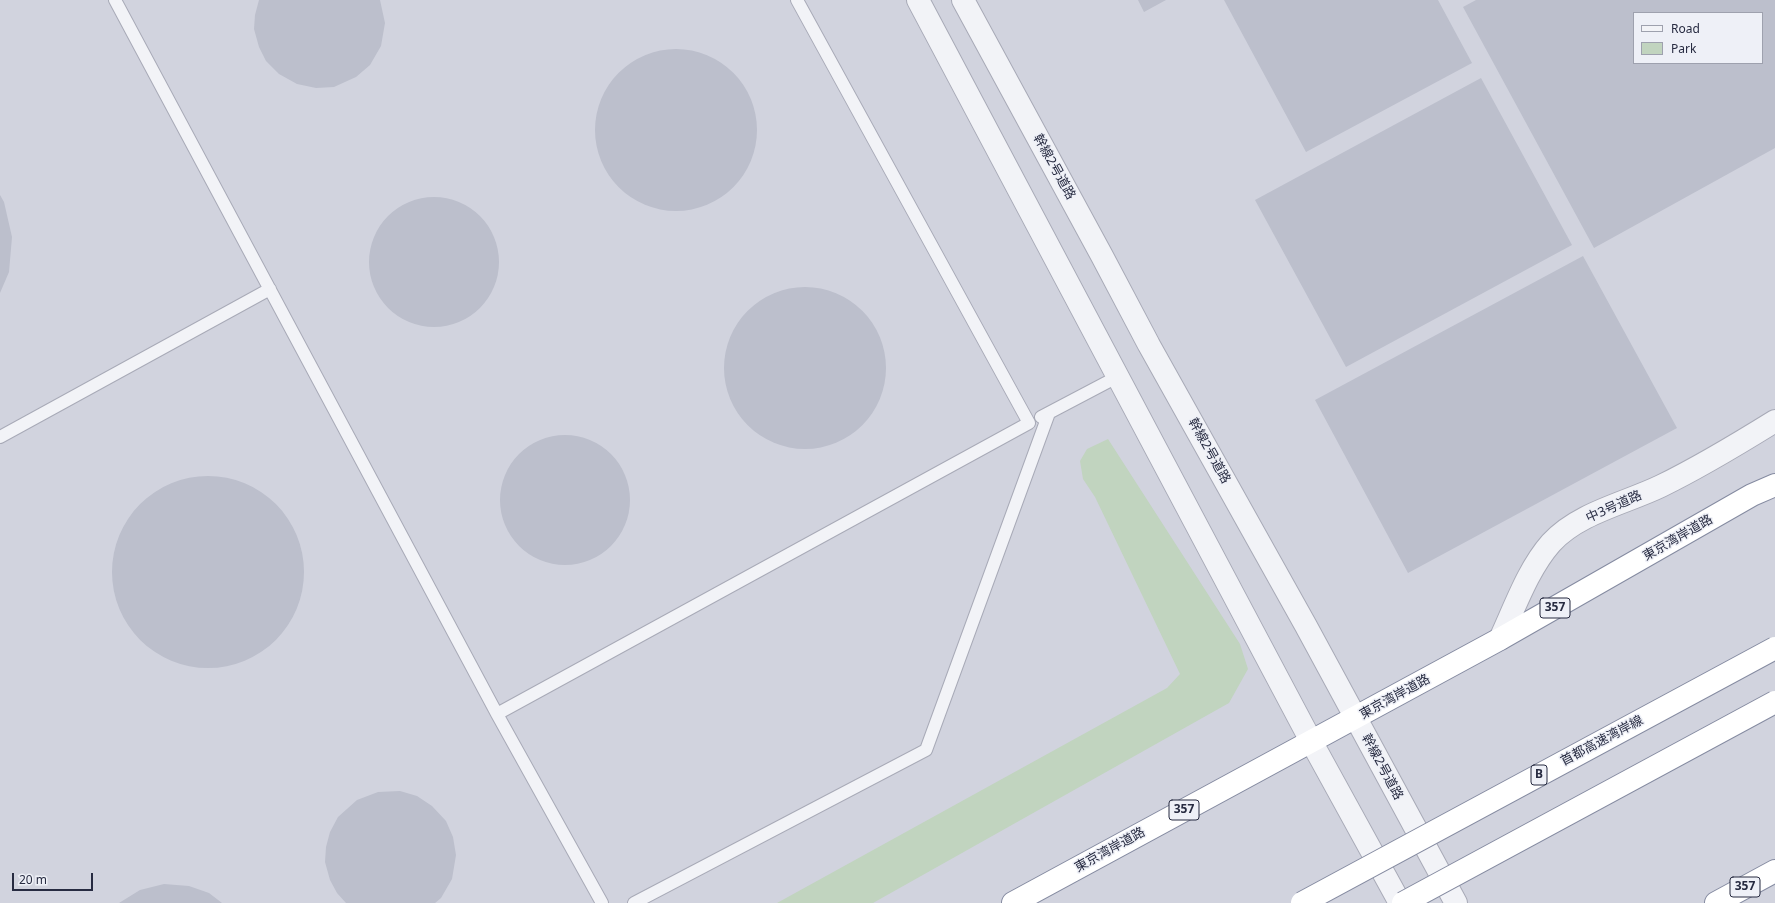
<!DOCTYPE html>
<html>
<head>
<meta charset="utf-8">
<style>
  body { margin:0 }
  #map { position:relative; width:1775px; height:903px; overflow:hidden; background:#dfe1e9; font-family:"Noto Sans",sans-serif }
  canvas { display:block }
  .legend { position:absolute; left:1633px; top:12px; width:130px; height:52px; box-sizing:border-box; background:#eef0f7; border:1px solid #9ea1ae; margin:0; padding:5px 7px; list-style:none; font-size:12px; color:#272b41 }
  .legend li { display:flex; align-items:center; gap:8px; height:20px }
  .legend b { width:20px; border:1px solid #9ea1ae }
  .scale { position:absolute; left:12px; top:873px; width:81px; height:18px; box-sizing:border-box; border:2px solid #272b41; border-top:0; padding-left:5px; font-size:12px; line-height:14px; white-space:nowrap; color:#272b41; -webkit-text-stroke:3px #eef0f7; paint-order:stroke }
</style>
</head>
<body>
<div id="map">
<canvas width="1775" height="903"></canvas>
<ul class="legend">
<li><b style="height:5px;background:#f2f3f7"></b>Road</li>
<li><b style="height:11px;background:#c1d4bf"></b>Park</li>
</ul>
<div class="scale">20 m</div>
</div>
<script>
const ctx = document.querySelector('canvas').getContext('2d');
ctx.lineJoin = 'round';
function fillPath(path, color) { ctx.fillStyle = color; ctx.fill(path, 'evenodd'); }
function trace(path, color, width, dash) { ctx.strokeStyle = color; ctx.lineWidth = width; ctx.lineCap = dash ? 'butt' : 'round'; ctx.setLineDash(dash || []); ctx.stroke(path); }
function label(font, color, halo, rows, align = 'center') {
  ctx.font = font + ' "Noto Sans","Noto Sans JP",sans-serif'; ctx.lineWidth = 3; ctx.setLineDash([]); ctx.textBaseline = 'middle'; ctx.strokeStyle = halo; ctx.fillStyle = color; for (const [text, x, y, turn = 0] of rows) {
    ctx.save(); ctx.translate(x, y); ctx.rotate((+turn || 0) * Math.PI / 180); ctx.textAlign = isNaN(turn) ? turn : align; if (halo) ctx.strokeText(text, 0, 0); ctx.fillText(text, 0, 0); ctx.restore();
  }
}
fillPath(new Path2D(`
  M0 0H1775V903H0ZM1634 13H1762V63H1634Z`), '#d1d3de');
fillPath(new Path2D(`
  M1108 439 1240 644 1248 669 1229 703 873 903H777L1167 688 1180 674 1095 497 1083 479 1080 461 1087 449Z`), '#c1d4bf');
fillPath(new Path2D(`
  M259 0H380L385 23 381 46 370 65 356 77 334 87 316 88 297 84 279 74 266 61 259 47 254 29 255 15Z
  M1138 0H1166L1144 12Z
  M1224 0H1438L1472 63 1306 152Z
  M1476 0H1775V148L1594 248 1463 7ZM1634 13H1762V63H1634Z
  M595 130a81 81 0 1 1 162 0a81 81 0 1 1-162 0Z
  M1481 78 1572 245 1346 367 1255 200Z
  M0 195 4 202 12 237 9 272 0 293Z
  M369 262a65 65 0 1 1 130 0a65 65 0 1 1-130 0Z
  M1583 256 1677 428 1408 573 1315 400Z
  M724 368a81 81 0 1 1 162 0a81 81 0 1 1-162 0Z
  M500 500a65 65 0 1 1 130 0a65 65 0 1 1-130 0Z
  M112 572a96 96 0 1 1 192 0a96 96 0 1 1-192 0Z
  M400 791 417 796 432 806 446 821 453 837 456 855 452 879 441 898 435 903H346L337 893 330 880 325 862 326 847 330 832 338 817 357 800 378 792Z
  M164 884 189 886 209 893 222 903H119L140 890Z`), '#bcbfcc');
const service = new Path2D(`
  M115 0 497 714 602 903
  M1041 417 1117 377
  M0 437 270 289
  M497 714 1029 423 797 0
  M634 903 926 750 1049 413`);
const minor = new Path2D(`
  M1500 639C1515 607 1528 569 1551 543 1578 513 1626 503 1661 486 1700 467 1738 444 1775 421`);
const tertiary = new Path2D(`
  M918 0 1311 741 1400 903
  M963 0 1102 256 1149 345 1306 626 1456 903`);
const trunk = new Path2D(`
  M1013 903 1500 639 1752 495 1775 485
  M1716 903 1775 871`);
trace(service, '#a8aab7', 14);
trace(minor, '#a8aab7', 24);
trace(tertiary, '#a8aab7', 24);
trace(trunk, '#858ba1', 24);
trace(service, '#f2f3f7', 12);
trace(minor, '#f2f3f7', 22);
trace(tertiary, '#f2f3f7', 22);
trace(trunk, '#fff', 22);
const motorwayBridge = new Path2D(`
  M1302 903 1775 648
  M1403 903 1775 702`);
trace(motorwayBridge, '#858ba1', 24, []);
trace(motorwayBridge, '#fff', 22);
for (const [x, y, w] of [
  [1555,608,30],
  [1539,775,16],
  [1184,810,30],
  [1745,887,30]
]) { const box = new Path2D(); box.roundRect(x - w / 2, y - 10, w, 20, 3); ctx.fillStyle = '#eef0f7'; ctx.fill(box); trace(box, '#272b41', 1); }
label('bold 12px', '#272b41', null, [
  ["357",1555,608],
  ["B",1539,775],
  ["357",1184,810],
  ["357",1745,887]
]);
label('13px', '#272b41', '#eef0f7', [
  ["幹線2号道路",1054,167,61],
  ["幹線2号道路",1209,451,61],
  ["中3号道路",1614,507,-24],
  ["東京湾岸道路",1678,538,-30],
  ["東京湾岸道路",1395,697,-29],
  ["首都高速湾岸線",1602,741,-28],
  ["幹線2号道路",1382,767,62],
  ["東京湾岸道路",1110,850,-29]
]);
</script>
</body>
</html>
